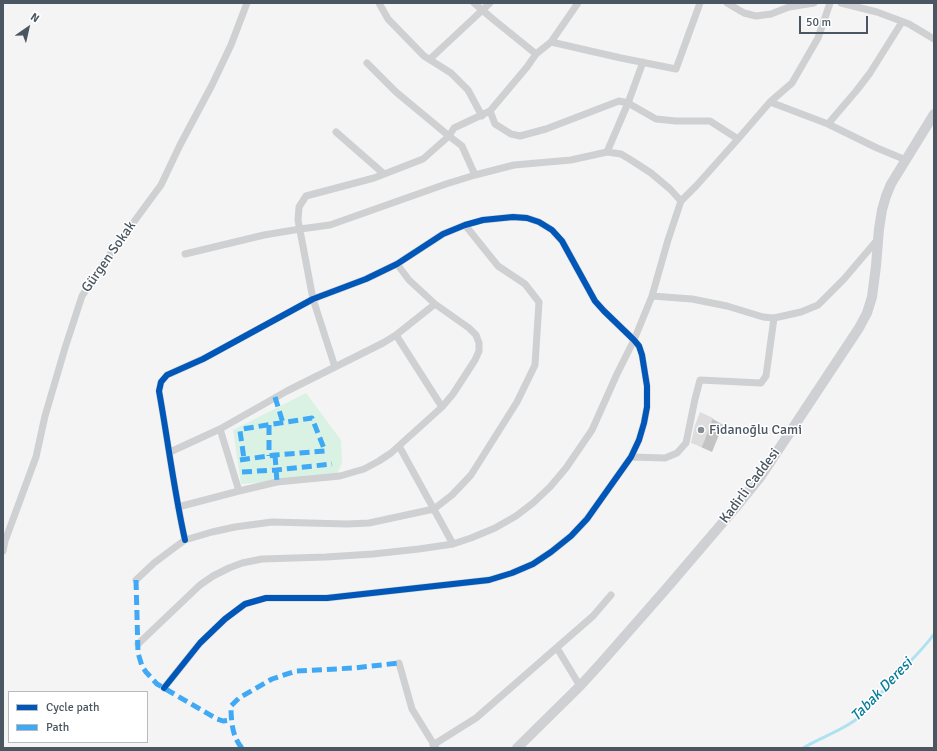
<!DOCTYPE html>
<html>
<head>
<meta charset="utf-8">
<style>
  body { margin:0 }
  #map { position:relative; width:937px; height:751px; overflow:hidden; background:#f4f4f4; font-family:Signika,sans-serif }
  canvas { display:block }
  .frame { position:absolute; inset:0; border:4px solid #4a5661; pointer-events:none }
  .legend { position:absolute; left:8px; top:691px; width:140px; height:52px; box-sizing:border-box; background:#fff; border:1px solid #b7bbc0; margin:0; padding:5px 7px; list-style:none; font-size:12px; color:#4a5661 }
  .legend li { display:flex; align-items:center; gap:8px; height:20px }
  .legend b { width:20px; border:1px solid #b7bbc0 }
  .north { position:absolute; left:8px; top:8px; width:40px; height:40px; -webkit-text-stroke:3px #fff; paint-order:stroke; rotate:34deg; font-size:11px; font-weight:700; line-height:16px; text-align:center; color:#4a5661 }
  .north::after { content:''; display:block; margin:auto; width:14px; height:18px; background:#4a5661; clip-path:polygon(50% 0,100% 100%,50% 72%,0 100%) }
  .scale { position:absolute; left:799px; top:16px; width:69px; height:18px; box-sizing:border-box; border:2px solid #4a5661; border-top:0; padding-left:5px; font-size:12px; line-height:14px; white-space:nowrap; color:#4a5661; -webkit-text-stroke:3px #fff; paint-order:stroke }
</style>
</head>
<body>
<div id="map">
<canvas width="937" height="751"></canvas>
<div class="frame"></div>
<ul class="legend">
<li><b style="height:5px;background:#0057b8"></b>Cycle path</li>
<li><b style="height:5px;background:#3fa9f5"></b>Path</li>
</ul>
<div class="north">N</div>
<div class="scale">50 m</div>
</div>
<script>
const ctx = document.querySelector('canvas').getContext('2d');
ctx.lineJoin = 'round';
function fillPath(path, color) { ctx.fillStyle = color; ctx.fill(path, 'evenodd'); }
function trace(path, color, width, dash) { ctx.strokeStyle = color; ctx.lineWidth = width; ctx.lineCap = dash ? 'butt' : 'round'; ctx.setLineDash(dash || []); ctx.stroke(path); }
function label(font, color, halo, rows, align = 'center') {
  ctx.font = font + ' Signika,sans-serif'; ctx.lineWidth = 3; ctx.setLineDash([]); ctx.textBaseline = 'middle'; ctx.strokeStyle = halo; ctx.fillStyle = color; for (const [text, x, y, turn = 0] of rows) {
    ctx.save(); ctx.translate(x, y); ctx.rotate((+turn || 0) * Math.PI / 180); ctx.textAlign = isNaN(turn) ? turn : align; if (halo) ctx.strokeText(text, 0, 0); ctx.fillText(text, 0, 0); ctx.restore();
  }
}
fillPath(new Path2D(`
  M306 393 341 440 342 463 336 476 241 484 233 430Z`), '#d9f2e3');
fillPath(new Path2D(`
  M700 414 713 419 723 425 712 452 703 448 692 442Z`), '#0003');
trace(new Path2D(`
  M803 748C820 738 838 732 854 721 871 709 881 692 894 678 908 663 922 651 934 634`), '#aee2f0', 3);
fillPath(new Path2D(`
  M700 412 713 418 702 447 691 443 695 425Z`), '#ddddde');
trace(new Path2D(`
  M379 3 388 19 424 56 451 73 468 90 482 116
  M474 3 494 20 536 54
  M727 3 744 13 756 16 771 14 789 7 814 3
  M841 3 877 12 909 24 934 39
  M551 42 621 58 676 69 700 3
  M430 59 490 3
  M770 102 828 124 877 148 906 160
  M490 111 495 124 511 134 520 136 546 129 619 101 628 103 656 119 676 121H710L738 139
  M828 124 857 90 870 73 902 22
  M336 132 384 174
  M607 152 628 103 643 62
  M475 175 462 146 449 136 454 128 490 111 527 67 536 54 551 42 578 3
  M185 254 264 235 300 229 330 225 446 184 475 175 514 165 571 160 607 152 621 154 631 160 651 173 670 189 681 201
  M652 296 692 299 727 306 763 317 774 318 801 312 818 305 844 279 878 239
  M396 335 442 407
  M335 367 313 299 298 220 299 207 306 196 374 178 423 159 449 136 396 92 367 63
  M220 429 239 491
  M399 446 453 544
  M170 452 220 429 287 391 383 343 396 335 435 304
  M631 457 665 458 677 453 686 443 695 399 700 380 761 383 766 376 774 318
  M178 507 239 491 277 482 340 476 364 469 379 461 391 453 442 407 453 394 475 360 479 351V343L476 335 469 328 435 304 409 280 397 264
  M3 551 5 541 36 457 45 416 65 348 82 296 105 261 161 185 180 145 212 85 231 45 247 3
  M136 580 154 563 174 548 185 540 212 532 235 527 272 522 347 524 369 523 434 509 452 495 471 475 517 402 535 365 539 302 525 284 498 266 465 225
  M138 644 200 585 213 576 229 568 242 563 262 559 326 557 373 554 419 549 453 544 471 538 495 528 516 516 533 503 550 487 566 468 592 430 617 374 634 340 652 296 668 240 681 201 697 185 738 139 770 102 792 83 818 38 830 3
  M557 648 580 686
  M399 663 412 709 436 748
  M164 688 200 643 225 619 245 604 266 598H327L489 580 512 573 533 564 551 552 571 536 587 519 631 457 639 440 644 423 647 407V386L642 355 639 346 634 340 604 311 595 301 562 241 552 230 539 222 527 218 513 217 483 220 465 225 443 234 397 264 366 279 313 299 203 359 167 375 161 382 159 391C168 441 174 491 185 540
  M433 745 476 718 593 616 611 595`), '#ced0d2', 7);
trace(new Path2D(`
  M517 748 580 686 601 663 666 589 736 507 761 476 859 328 867 313 872 297 876 266 879 229 882 210 886 196 891 184 934 114`), '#ced0d4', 10);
trace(new Path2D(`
  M275 397 283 423
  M269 425V456
  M275 455 277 482
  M240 460 275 455 325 451 312 418 242 429 240 431 244 459
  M242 472 276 470 332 464
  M136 580 138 653 142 666 146 672 157 684 217 719 223 721 231 720
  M242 748C232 737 231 720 231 706L239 698 272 679 296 671 354 668 399 663`), '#3fa9f5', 5, [10, 5]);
trace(new Path2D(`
  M164 688 200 643 225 619 245 604 266 598H327L489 580 512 573 533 564 551 552 571 536 587 519 631 457 639 440 644 423 647 407V386L642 355 639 346 634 340 604 311 595 301 562 241 552 230 539 222 527 218 513 217 483 220 465 225 443 234 397 264 366 279 313 299 203 359 167 375 161 382 159 391C168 441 174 491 185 540`), '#0057b8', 6);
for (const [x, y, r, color] of [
  [701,430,4,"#868d94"]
]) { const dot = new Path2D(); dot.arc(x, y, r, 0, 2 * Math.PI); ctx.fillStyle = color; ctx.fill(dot); trace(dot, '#fff', 1.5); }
label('14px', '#4a5661', '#fff', [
  ["Gürgen Sokak",109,257,-55],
  ["Kadirli Caddesi",750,486,-53]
]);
label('14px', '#4a5661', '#fff', [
  ["Fidanoğlu Cami",709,430]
], 'left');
label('italic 15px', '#0c7c9b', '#fff', [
  ["Tabak Deresi",882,690,-46]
]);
</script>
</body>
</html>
